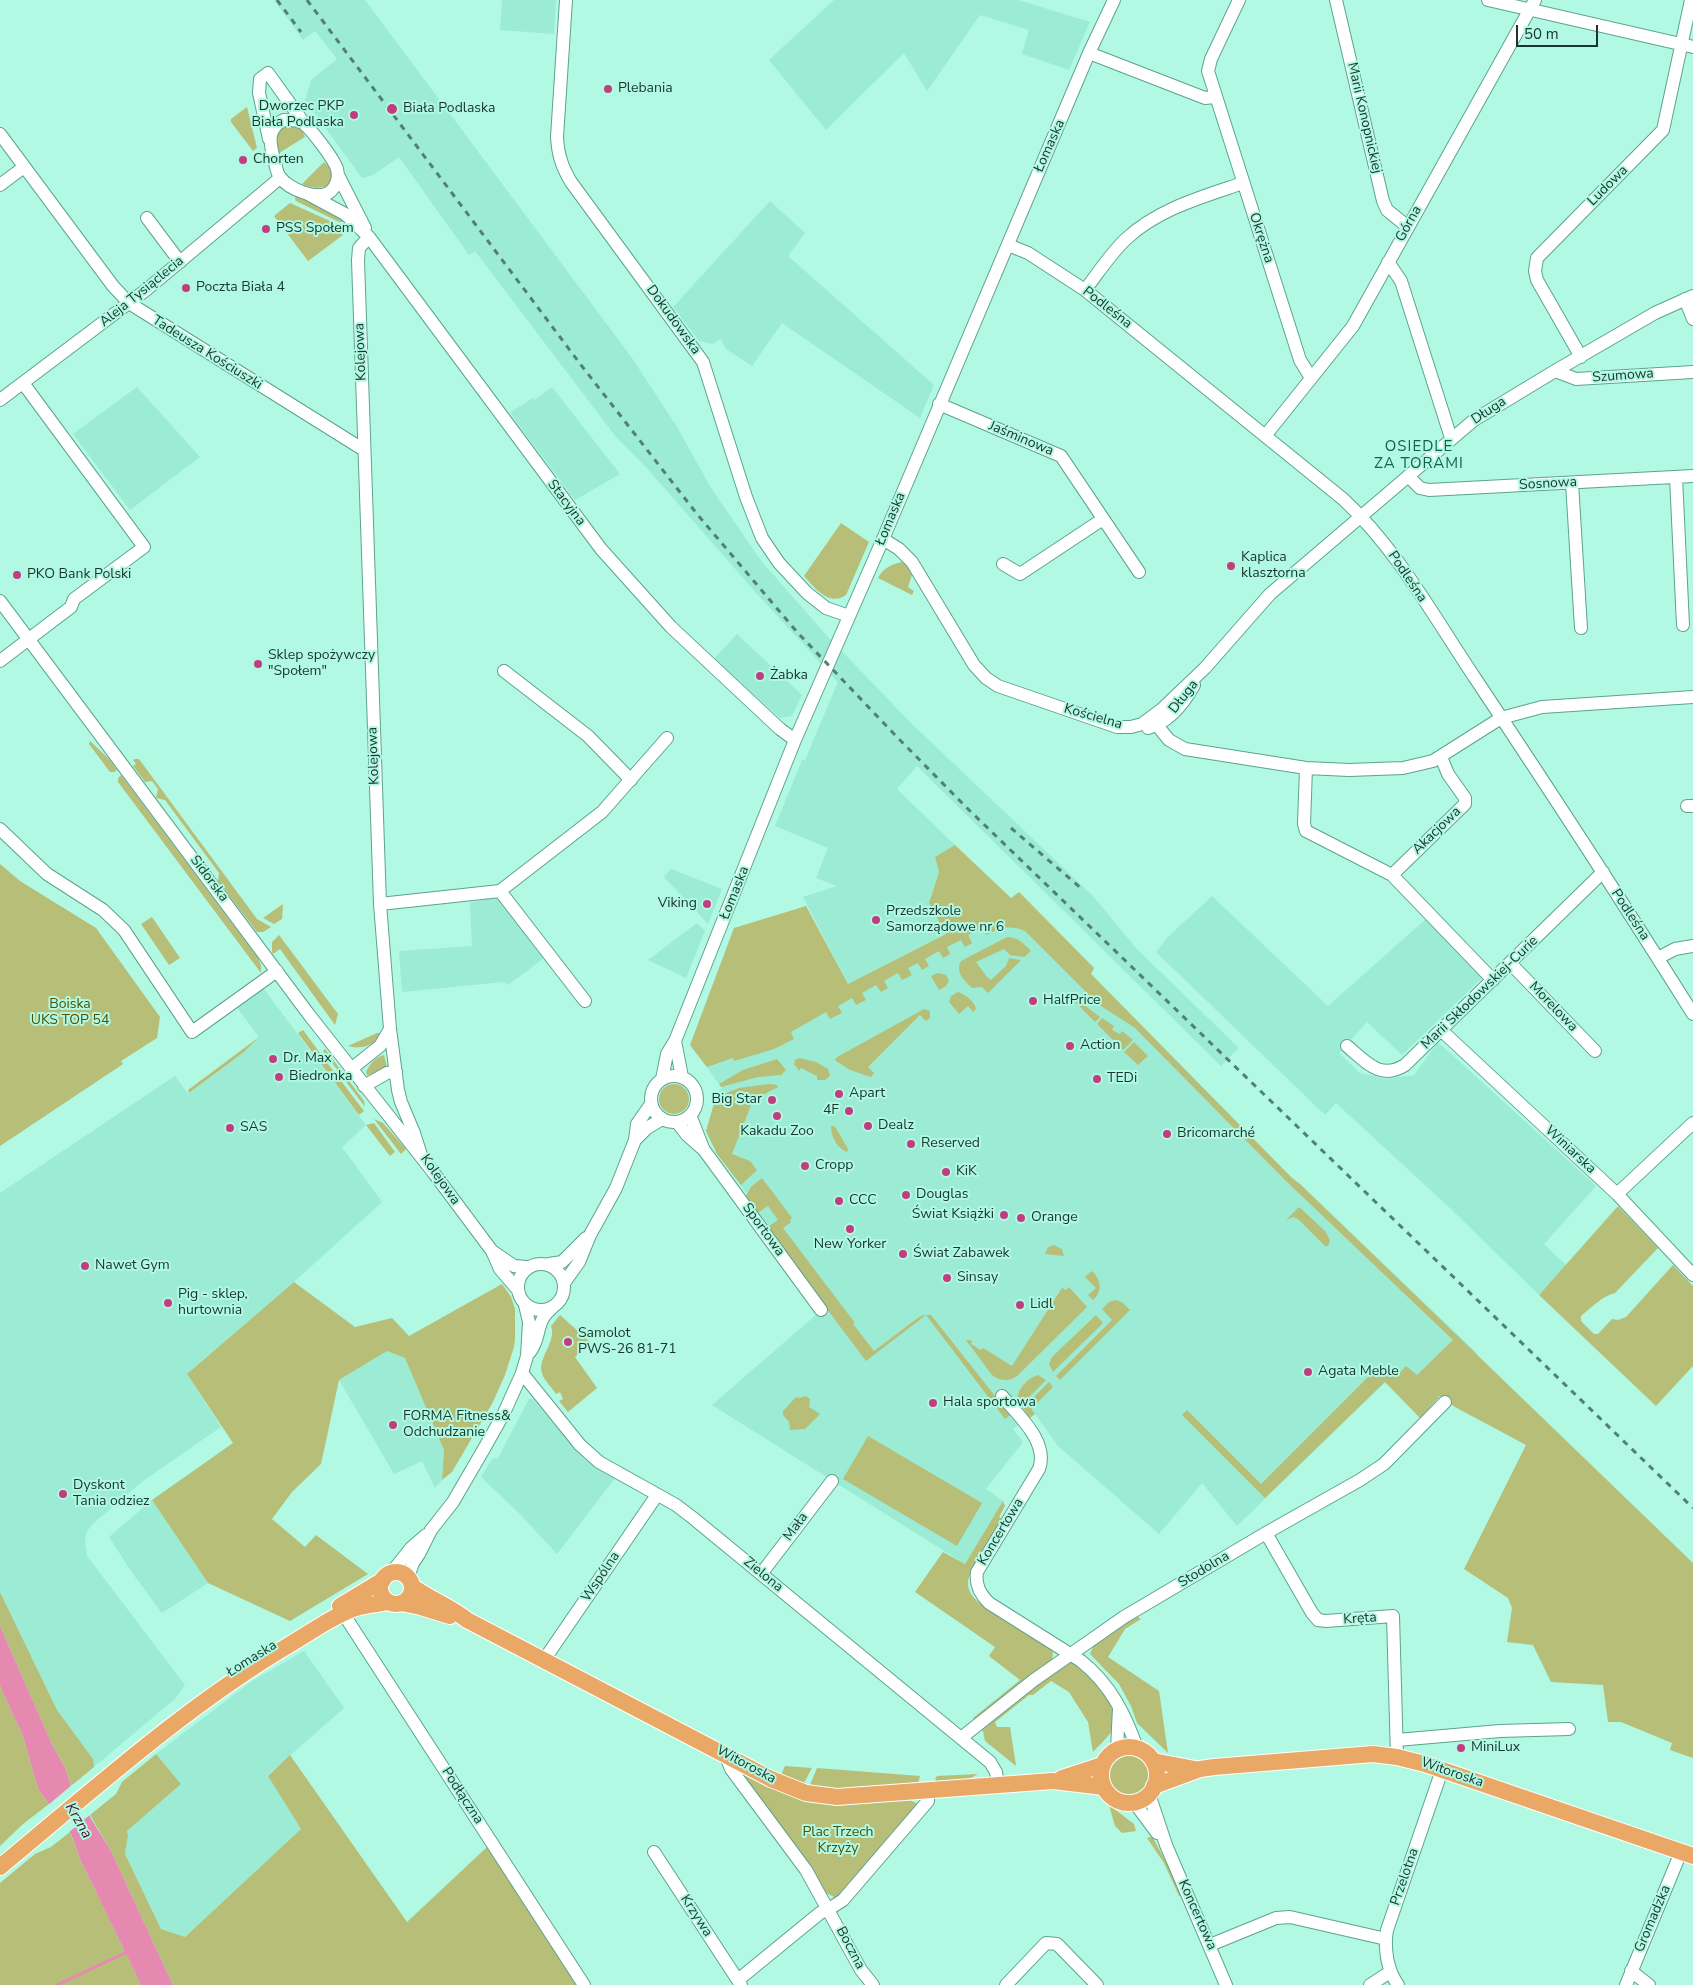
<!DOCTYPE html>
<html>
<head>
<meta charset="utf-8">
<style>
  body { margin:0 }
  #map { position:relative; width:1693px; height:1985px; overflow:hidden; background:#b1f9e2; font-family:"Nunito Sans",sans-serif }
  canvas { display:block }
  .scale { position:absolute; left:1516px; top:25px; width:82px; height:22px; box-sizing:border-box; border:2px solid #18362d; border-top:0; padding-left:6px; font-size:15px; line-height:18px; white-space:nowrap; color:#18362d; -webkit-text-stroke:4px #b1f9e2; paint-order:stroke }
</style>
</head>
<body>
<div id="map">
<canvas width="1693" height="1985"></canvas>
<div class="scale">50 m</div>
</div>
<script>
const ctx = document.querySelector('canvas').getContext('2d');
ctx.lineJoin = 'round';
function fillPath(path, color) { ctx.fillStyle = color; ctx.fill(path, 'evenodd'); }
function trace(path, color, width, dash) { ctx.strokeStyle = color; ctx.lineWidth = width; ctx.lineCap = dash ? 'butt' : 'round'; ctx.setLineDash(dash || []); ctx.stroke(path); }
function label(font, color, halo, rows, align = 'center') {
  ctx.font = font + ' "Nunito Sans",sans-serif'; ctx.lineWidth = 4; ctx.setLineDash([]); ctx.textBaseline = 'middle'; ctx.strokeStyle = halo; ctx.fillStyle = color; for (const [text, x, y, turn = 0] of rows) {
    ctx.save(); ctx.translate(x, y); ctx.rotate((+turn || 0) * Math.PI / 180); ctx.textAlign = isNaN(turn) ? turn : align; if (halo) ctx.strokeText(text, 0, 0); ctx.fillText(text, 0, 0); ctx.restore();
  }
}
fillPath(new Path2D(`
  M274 0H365L632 358 677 427 711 488 762 562 829 638 911 723 1093 896 1137 949 1239 1048 1221 1066 917 766 897 789 955 845 935 857 939 872 929 903 946 934 848 984 803 897 837 886 816 878 828 848 775 826 802 760H805L838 682 758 595 645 466 616 437 475 251 469 255 399 157 373 175 362 178 305 100 311 80 337 59 315 31 303 40Z
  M502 0H556L554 34 500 30Z
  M834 0H1018L1090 22 1069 70 1022 54 1029 30 980 15 927 91 904 53 826 130 769 60Z
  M770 201 805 233 788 256 934 385 920 418 782 323 752 366 726 349 721 339 712 344 699 341 673 307Z
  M137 387 200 457 130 510 73 434Z
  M552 387 620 474 575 500 514 419 511 412 533 398 535 400Z
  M737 634 802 695 792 716 780 718 714 659Z
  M671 869 722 889 708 924 664 877Z
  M1019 892 1094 968 1091 974 1292 1178 1300 1184 1477 1353 1420 1418 1385 1382 1237 1526 1202 1483 1159 1534 1058 1446 1035 1414 1013 1429 1023 1442 986 1489 1003 1501 965 1564 712 1405 825 1307 744 1199 747 1194 717 1154 706 1131 717 1092 722 1088 690 1045 773 1037 991 918Z
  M1212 896 1328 1006 1426 919 1483 977 1402 1055 1367 1022 1339 1053 1360 1073 1386 1079 1414 1075 1438 1042 1596 1186 1544 1244 1566 1265 1539 1295 1451 1209 1336 1103 1325 1115 1156 952 1168 937Z
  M497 897 544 958 508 985 504 982 402 992 399 951 472 946 470 903Z
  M697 923 705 931 686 978 648 960Z
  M263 988 366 1125 342 1147 382 1202 294 1282 187 1374 221 1427 143 1481 95 1522 87 1531 85 1541 87 1556 185 1685 175 1699 94 1767 92 1759 57 1710 0 1592V1193L175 1076 188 1094 244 1052 259 1037 236 1006Z
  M387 1351 405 1358 444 1450 442 1480 435 1488 422 1461 394 1474 339 1380Z
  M529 1399H533L584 1459 615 1478 557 1554 521 1515 481 1477 492 1459 498 1458Z
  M152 1500 208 1583 162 1613 133 1574 109 1537Z
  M304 1651 344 1708 268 1775 301 1829 185 1937 161 1929 125 1854 128 1835 127 1831 181 1784 156 1754 252 1681Z`), '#9cebd4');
fillPath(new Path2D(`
  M247 107 257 148 253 151 231 122V119Z
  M290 125 302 130 305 137 279 153C276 141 275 129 290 125Z
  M324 162C344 180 326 195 302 184Z
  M296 194 336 213 344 222H339L298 202 295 200Z
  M290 203 330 221 343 235 308 261 274 216Z
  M841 523 869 542 846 595C829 607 815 588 804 576Z
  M901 562 906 565 912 575 908 587 914 591 912 595 878 578C883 568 891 565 901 562Z
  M90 741 110 760 117 770 114 772H110L89 744Z
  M135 759H139L257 919 271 927 263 932H257L218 881 219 873 165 800 156 798 158 789 152 781 145 782 133 766 136 764 133 760Z
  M121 775 258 958 261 965V973L118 782V778Z
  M955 845 1011 898 1019 892 1094 968 1091 974 1292 1178 1300 1184 1693 1563V1758L1670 1750 1672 1743 1621 1722H1608L1603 1685 1551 1682 1533 1645 1507 1642 1512 1608 1508 1598 1464 1569 1526 1445 1455 1407 1440 1396 1420 1418 1385 1382 1265 1498 1182 1415 1187 1410 1261 1484 1372 1373 1377 1378 1387 1368 1396 1377 1406 1366 1417 1375 1453 1340 1285 1180 1135 1028 1098 1004 1025 931C1011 925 1000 927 987 935L982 928 968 935 972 943 965 947 961 940 947 947 950 954 943 958 939 951 925 959 929 966 922 970 918 963 908 968 912 975 902 980 898 973 884 981 888 988 881 992 876 985 862 993 866 1000 856 1005 852 998 838 1006 842 1013 830 1019 826 1012 791 1032 794 1039 774 1049 734 1061 733 1058 707 1067 690 1045 734 928 806 906 848 984 946 934 929 903 939 872 935 857Z
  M0 864 20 881 96 928 160 1017 157 1038 121 1061 123 1064 0 1146Z
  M283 904 282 919 274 924 263 918Z
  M152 917 180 958 169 965 141 924Z
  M279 935 338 1014 335 1025 280 949 273 954 272 952V942Z
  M1007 937C1018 937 1023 943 1031 951L1024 957 1010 955 1004 949 976 962 987 977 991 980 1006 966 1009 958 1021 960 988 993 982 987 972 988C964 980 955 973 961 961Z
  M938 973 946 975 949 981 946 986 939 990 931 976Z
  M958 992C965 994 975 1002 976 1009L973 1012 968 1006 959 1014 949 1002 951 996Z
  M1072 992 1088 1008 1100 1017 1095 1022 1069 996Z
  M924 1009 930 1011V1018L926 1021 920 1015 868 1067 874 1073 871 1077 850 1070 836 1061 835 1059 839 1056Z
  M1102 1018 1114 1026 1112 1030 1120 1034 1122 1031 1133 1040 1123 1050 1097 1024Z
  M303 1030 323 1057 318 1060 298 1033Z
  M377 1033H382C374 1045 363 1050 348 1046Z
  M259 1037 244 1052 189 1093 188 1090Z
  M1134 1042 1148 1056 1138 1065 1124 1052Z
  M325 1049 364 1101 365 1107 323 1051Z
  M384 1055 387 1067 374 1074 367 1075 366 1072C370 1064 375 1057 384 1055Z
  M799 1058 816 1062 828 1069 830 1076 825 1080H817V1076L801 1068 799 1071 794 1064 795 1060Z
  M777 1059 786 1070 781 1075 758 1077 721 1087 719 1084 743 1070Z
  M325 1060 364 1111 359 1115 321 1064Z
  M769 1084 777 1085 778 1087 753 1100 732 1154 750 1161 757 1170 741 1185 717 1154 706 1131 716 1097 739 1088Z
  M659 1099a15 15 0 1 1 30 0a15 15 0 1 1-30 0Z
  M374 1119 383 1123 406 1149 401 1154Z
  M374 1123 395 1152 390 1156 366 1125Z
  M831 1126H834L836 1128 848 1149 847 1152C837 1148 831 1137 831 1126Z
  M762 1178 792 1218 790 1220 791 1222 783 1228 855 1323 853 1324 874 1351 919 1317 923 1315H931L1010 1415 1005 1419 926 1315 866 1361 766 1228 778 1220 768 1206 756 1214 744 1199 751 1187Z
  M1618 1206 1658 1248 1615 1293C1602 1296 1591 1308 1581 1316V1321L1594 1334H1598L1612 1319 1618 1320 1626 1317 1673 1265 1693 1286V1366L1656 1406 1539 1295Z
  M1299 1207 1326 1232 1330 1241 1328 1246H1325L1298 1219 1293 1217 1286 1220Z
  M1054 1245 1062 1249 1064 1256 1045 1254 1048 1247Z
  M1092 1271C1101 1280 1103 1291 1093 1300L1088 1295 1096 1288 1085 1277Z
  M294 1282 355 1327 392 1318 409 1336 502 1284 511 1297 515 1309V1340L514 1347 505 1375 493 1402 452 1472 442 1480 444 1450 405 1358 387 1351 339 1380 321 1464 292 1492 272 1519 305 1547 316 1535 368 1574 290 1621 208 1583 152 1500 233 1443 187 1374Z
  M1069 1287 1087 1307 1017 1376C1009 1382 1000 1381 992 1375L966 1340H969L972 1341 971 1344 981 1350 983 1348 1012 1366 1062 1288 1066 1290Z
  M1116 1300 1123 1303 1130 1310 1060 1380 1056 1376 1112 1320 1102 1309 1109 1302Z
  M560 1315 590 1342 575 1357 597 1388 568 1412 559 1401 563 1399 560 1392 556 1394C552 1387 544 1381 542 1373 537 1358 557 1342 551 1326Z
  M1096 1315 1103 1323 1053 1372 1049 1364 1052 1357Z
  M1038 1375 1046 1380 1019 1407C1013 1394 1025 1379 1038 1375Z
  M1049 1382 1053 1387 1031 1409 1035 1414 1030 1418 1023 1408Z
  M806 1396 810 1399 809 1407 820 1414 805 1429 790 1430 789 1422 783 1415V1411L796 1397 799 1398Z
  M868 1436 982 1503 957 1546 843 1479Z
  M1003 1501 1005 1506 999 1517 1002 1519C994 1532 968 1570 968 1583 968 1592 973 1597 979 1603L1047 1646 1053 1652 1052 1661 975 1721 973 1718 1020 1680 989 1656 995 1647 915 1592 943 1552 965 1564Z
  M0 1592 57 1710 93 1759 94 1767 71 1786 66 1770 51 1742 0 1626Z
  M1136 1616 1141 1619 1125 1629 1108 1657 1159 1691 1168 1753 1137 1723 1131 1706 1119 1684 1090 1654 1093 1647 1091 1644Z
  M1070 1662C1087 1667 1121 1708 1114 1727 1110 1736 1099 1745 1093 1752L1088 1722 1069 1692 1051 1681 1033 1695H1029L995 1722 997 1727H1010L1016 1766 985 1741 983 1731 980 1729 1064 1663Z
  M0 1686 23 1736 38 1789 49 1804 23 1824 0 1846Z
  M156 1754 181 1784 127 1831 128 1835 125 1854 161 1929 185 1937 301 1829 268 1776 290 1755 407 1922 487 1847 577 1985H173L111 1851 90 1815 116 1794 122 1782Z
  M1109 1775a20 20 0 1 1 40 0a20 20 0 1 1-40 0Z
  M785 1766 812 1768 804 1783 781 1775Z
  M817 1768 920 1776 918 1784 839 1789 810 1785Z
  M742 1773 770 1786 908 1799 918 1804 840 1897 836 1898 826 1893Z
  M978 1774 969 1779 937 1782 935 1779 937 1776Z
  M1109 1805 1134 1824 1136 1831 1122 1833 1115 1826Z
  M70 1832 80 1859 141 1985H0V1883L35 1854 51 1847Z
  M1150 1837 1153 1838 1183 1893 1182 1896H1179L1164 1863 1147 1838Z`), '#b7be78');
fillPath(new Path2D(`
  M0 1626 51 1742 66 1770 71 1786 111 1851 173 1985H141L80 1859 71 1834 38 1789 23 1736 0 1686Z`), '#e689b0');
fillPath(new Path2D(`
  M73 1784 92 1813 68 1833 47 1806Z`), '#b1f9e2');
trace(new Path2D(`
  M57 1985 129 1951`), '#e689b0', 3);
const minor = new Path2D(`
  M566 0 557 137C558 155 562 167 571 182L703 362 746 497 762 538 779 563 807 593 826 608 849 616
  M1239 0 1211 59 1208 71 1300 360 1311 378
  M1336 0 1383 201 1387 210 1408 227
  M1488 0 1693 47
  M1089 53 1205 98 1215 97
  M284 120C291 119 297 120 303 123 311 129 334 159 337 169 339 177 337 185 331 191 319 202 288 189 280 177 276 172 276 165 274 159 270 144 266 128 284 120Z
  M0 134 113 286 129 303 364 450
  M269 139 259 93 260 79 268 73 306 126
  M338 175 365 228
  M0 185 24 167
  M306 193 345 214 369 237 601 549 671 627 780 729 795 740
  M147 218 180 262
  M369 237 359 248 358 260 380 904 390 1029 398 1090 401 1102 414 1133 421 1155
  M1008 245 1028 253 1085 290 1343 499C1397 549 1434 617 1475 678 1549 789 1622 901 1693 1014
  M1388 262 1401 281 1451 438
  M1085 290C1098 273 1111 253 1126 239 1158 209 1202 197 1243 183
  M1685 299 1693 319
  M1581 357 1537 280 1535 271 1537 258 1663 130 1691 0
  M1555 371 1576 379 1693 372
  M0 400 146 290 280 178
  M939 404 1061 456 1139 572
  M1265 436 1353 326 1535 0
  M1408 476 1420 488 1429 490 1693 476
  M1676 477 1683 625
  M1572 483 1581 628
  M883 539 899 549 912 562 974 665 986 678 998 686 1117 727H1131L1142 724 1162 709 1205 668 1270 594 1474 420 1555 371 1655 313 1693 296
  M1003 564 1020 574 1103 519
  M0 601 310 1016 433 1172 492 1251 500 1269 518 1290
  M0 661 71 607 74 599 144 547 23 383
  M504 671 588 736 631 780
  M1151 718 1169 740 1185 749 1306 768 1349 770 1403 768 1433 761 1501 718 1542 707 1693 697
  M1148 728C1169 722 1184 703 1194 685
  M1306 768 1304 824 1306 831 1392 875 1493 980
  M1687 806H1693
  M0 829 47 874 103 910 124 930 192 1032 277 971
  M1392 875 1465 804V798L1448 774 1441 757
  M500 891 585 1001
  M380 904 500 891 602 812 667 738
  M1658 958 1675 949 1693 946
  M1511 964 1595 1051
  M1441 1030 1617 1194 1693 1275
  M675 1041 682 1077
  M1347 1046C1365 1061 1380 1081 1405 1065L1603 872
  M351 1069 380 1046 390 1029
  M651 1099a23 23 0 1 1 46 0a23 23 0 1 1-46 0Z
  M662 1079 667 1054 675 1041 795 740 883 539 1089 53 1114 0
  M364 1086 387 1073 396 1072
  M690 1115 703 1148
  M677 1122 687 1135 704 1150 821 1310
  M635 1140 647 1128 662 1119
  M1617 1194 1693 1123
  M492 1251 514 1266 527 1267
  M518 1287a23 23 0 1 1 46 0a23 23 0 1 1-46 0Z
  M549 1264 562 1262 586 1238
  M564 1283 579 1262 590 1235 616 1188 635 1140 637 1124 651 1104
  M530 1352C542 1336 534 1322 553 1307
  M522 1373 580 1445 599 1462 676 1505 693 1518 990 1762 996 1772 998 1784
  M1002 1396C1018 1415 1049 1442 1039 1469L977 1572C975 1585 980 1594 989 1603L1081 1661C1110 1684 1125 1714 1137 1748
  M1266 1533 1312 1613 1318 1620 1326 1621 1393 1616 1397 1757
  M391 1573 411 1548 426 1535
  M761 1574 832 1481
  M408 1577 413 1563 419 1554 431 1530 453 1502 485 1447 504 1413 522 1373 527 1356 529 1322 525 1305
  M339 1607 584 1985
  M544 1660 657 1495
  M961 1738 1034 1680 1124 1617 1266 1533 1360 1480 1384 1464 1445 1402
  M1397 1740 1500 1731 1569 1729
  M1117 1749 1119 1708
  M725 1754 731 1769 806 1870 861 1970 873 1985
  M1149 1794 1166 1845 1226 1985
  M1134 1802 1157 1833
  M654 1852 741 1985
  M1210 1945 1276 1918 1290 1917 1386 1939
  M1631 1971 1649 1985
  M738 1980 820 1913 829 1909 843 1900 928 1801V1791
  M1006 1985 1046 1943 1057 1944 1097 1985
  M1370 1985 1390 1972
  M1398 1985C1387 1970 1384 1948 1387 1930L1442 1770
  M1626 1985 1681 1852`);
const major = new Path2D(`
  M380 1588a16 16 0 1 1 32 0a16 16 0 1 1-32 0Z
  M412 1586C429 1599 450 1606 467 1620L771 1779 806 1793 837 1797 1053 1781 1104 1787
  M401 1603 421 1607 450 1616
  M340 1606 383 1580
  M1101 1775a28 28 0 1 1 56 0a28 28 0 1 1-56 0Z
  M1153 1761 1195 1769
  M1062 1778 1102 1765
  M1154 1786 1200 1769 1214 1767 1373 1754 1397 1757 1425 1764 1693 1856
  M0 1867C93 1790 185 1707 289 1645 310 1633 332 1616 356 1608 366 1605 378 1604 389 1602`);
trace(minor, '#5da38f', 14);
trace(major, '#fff', 18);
trace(minor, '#fff', 12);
trace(major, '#eaa866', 16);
trace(new Path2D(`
  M277 0 301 32
  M307 0 581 365 697 514 797 632 896 736 969 810 1693 1508
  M1011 828 1082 889`), '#528072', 3, [6, 6]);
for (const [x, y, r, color] of [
  [608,89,5,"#c23d80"],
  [392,109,6,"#c23d80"],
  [354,115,5,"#c23d80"],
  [243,160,5,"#c23d80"],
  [266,229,5,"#c23d80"],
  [186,288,5,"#c23d80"],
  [1231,566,5,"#c23d80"],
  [17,575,5,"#c23d80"],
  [258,664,5,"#c23d80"],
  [760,676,5,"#c23d80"],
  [707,904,5,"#c23d80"],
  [876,920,5,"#c23d80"],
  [1033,1001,5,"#c23d80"],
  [1070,1046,5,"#c23d80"],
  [273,1059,5,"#c23d80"],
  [279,1077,5,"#c23d80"],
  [1097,1079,5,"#c23d80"],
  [839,1094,5,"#c23d80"],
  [772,1100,5,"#c23d80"],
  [849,1111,5,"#c23d80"],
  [777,1116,5,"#c23d80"],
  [868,1126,5,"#c23d80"],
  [230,1128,5,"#c23d80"],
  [1167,1134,5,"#c23d80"],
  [911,1144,5,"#c23d80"],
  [805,1166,5,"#c23d80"],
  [946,1172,5,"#c23d80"],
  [906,1195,5,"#c23d80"],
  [839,1201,5,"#c23d80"],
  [1004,1215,5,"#c23d80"],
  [1021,1218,5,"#c23d80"],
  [850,1229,5,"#c23d80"],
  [903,1254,5,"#c23d80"],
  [85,1266,5,"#c23d80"],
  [947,1278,5,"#c23d80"],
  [168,1303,5,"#c23d80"],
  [1020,1305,5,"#c23d80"],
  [568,1342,5,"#c23d80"],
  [1308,1372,5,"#c23d80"],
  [933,1403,5,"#c23d80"],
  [393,1425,5,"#c23d80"],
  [63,1494,5,"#c23d80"],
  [1461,1748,5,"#c23d80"]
]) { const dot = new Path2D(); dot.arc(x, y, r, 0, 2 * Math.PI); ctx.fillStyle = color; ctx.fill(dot); trace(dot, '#b1f9e2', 2); }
label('14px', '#18362d', '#b1f9e2', [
  ["Plebania",618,89],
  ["Dworzec PKP",344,107,"right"],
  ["Biała Podlaska",344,123,"right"],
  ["Biała Podlaska",403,109],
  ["Chorten",253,160],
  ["PSS Społem",276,229],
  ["Poczta Biała 4",196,288],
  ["Kaplica",1241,558],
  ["klasztorna",1241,574],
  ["PKO Bank Polski",27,575],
  ["Sklep spożywczy",268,656],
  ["\"Społem\"",268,672],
  ["Żabka",770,676],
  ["Viking",697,904,"right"],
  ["Przedszkole",886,912],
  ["Samorządowe nr 6",886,928],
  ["HalfPrice",1043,1001],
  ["Action",1080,1046],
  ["Dr. Max",283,1059],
  ["Biedronka",289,1077],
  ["TEDi",1107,1079],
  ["Apart",849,1094],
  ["Big Star",762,1100,"right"],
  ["4F",839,1111,"right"],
  ["Dealz",878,1126],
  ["SAS",240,1128],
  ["Kakadu Zoo",777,1132,"center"],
  ["Bricomarché",1177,1134],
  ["Reserved",921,1144],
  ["Cropp",815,1166],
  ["KiK",956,1172],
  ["Douglas",916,1195],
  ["CCC",849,1201],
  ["Świat Książki",994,1215,"right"],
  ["Orange",1031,1218],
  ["New Yorker",850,1245,"center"],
  ["Świat Zabawek",913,1254],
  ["Nawet Gym",95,1266],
  ["Sinsay",957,1278],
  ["Pig - sklep,",178,1295],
  ["hurtownia",178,1311],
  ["Lidl",1030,1305],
  ["Samolot",578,1334],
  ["PWS-26 81-71",578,1350],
  ["Agata Meble",1318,1372],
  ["Hala sportowa",943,1403],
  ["FORMA Fitness&",403,1417],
  ["Odchudzanie",403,1433],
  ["Dyskont",73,1486],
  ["Tania odziez",73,1502],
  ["MiniLux",1471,1748]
], 'left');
label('14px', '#18362d', '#b1f9e2', [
  ["Marii Konopnickiej",1364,118,77],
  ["Łomaska",1050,146,-66],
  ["Ludowa",1608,186,-45],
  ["Górna",1409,224,-61],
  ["Okrężna",1261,238,72],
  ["Aleja Tysiąclecia",142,292,-39],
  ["Podleśna",1107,308,38],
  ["Dokudowska",673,320,54],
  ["Kolejowa",361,352,-92],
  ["Tadeusza Kościuszki",207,353,32],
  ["Szumowa",1623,376,-4],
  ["Długa",1489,411,-33],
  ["Jaśminowa",1021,439,23],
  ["Sosnowa",1548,484,-3],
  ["Stacyjna",566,503,53],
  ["Łomaska",891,519,-67],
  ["Podleśna",1407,577,56],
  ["Długa",1184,697,-52],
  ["Kościelna",1093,717,16],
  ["Kolejowa",374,756,-92],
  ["Akacjowa",1437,831,-44],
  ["Sidorska",209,879,53],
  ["Łomaska",735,893,-68],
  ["Podleśna",1630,915,57],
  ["Marii Skłodowskiej-Curie",1480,993,-44],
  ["Morelowa",1553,1007,46],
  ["Winiarska",1570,1150,43],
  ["Kolejowa",440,1180,55],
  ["Sportowa",763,1230,54],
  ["Mała",796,1527,-53],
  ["Koncertowa",1001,1532,-59],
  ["Stodolna",1204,1570,-31],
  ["Zielona",763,1575,39],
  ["Wspólna",601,1577,-56],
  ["Kręta",1360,1619,-4],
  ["Łomaska",252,1659,-32],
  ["Witoroska",746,1765,28],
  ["Witoroska",1452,1773,19],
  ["Podłączna",462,1796,57],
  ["Przelotna",1405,1877,-71],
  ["Koncertowa",1197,1915,66],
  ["Krzywa",696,1916,57],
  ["Gromadzka",1653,1919,-67],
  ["Boczna",850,1948,62]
]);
label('14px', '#4d5105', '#b1f9e2', [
  ["Boiska",70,1005],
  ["UKS TOP 54",70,1021],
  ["Plac Trzech",838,1833],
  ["Krzyży",838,1849]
]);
ctx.letterSpacing = '1px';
label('15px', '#12604e', '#b1f9e2', [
  ["OSIEDLE",1419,447],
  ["ZA TORAMI",1419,464]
]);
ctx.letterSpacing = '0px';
label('italic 15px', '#49102d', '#b1f9e2', [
  ["Krzna",78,1821,60]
]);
</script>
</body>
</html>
